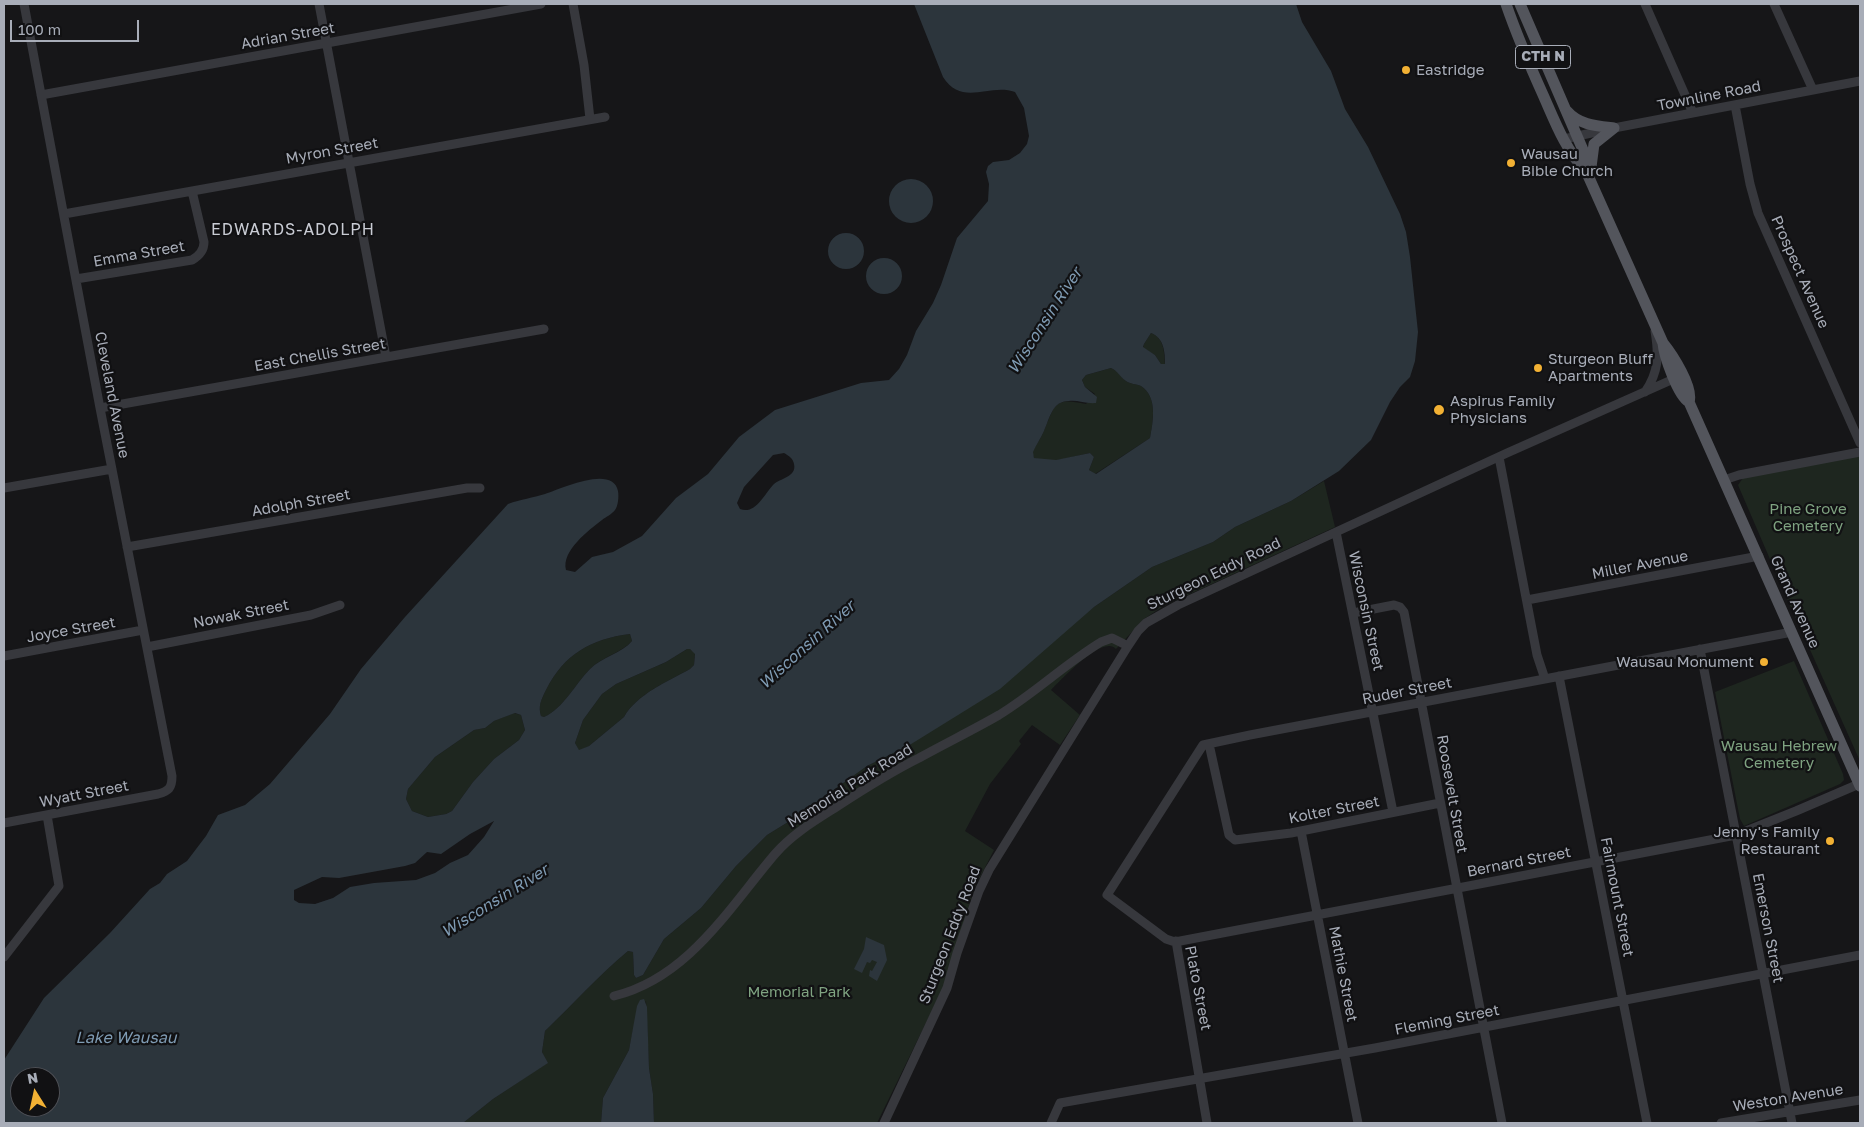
<!DOCTYPE html>
<html>
<head>
<meta charset="utf-8">
<style>
  body { margin:0 }
  #map { position:relative; width:1864px; height:1127px; overflow:hidden; background:#161618; font-family:"Golos Text",sans-serif }
  canvas { display:block }
  .frame { position:absolute; inset:0; border:5px solid #a8adb8; pointer-events:none }
  .north { position:absolute; left:10px; top:1067px; width:50px; height:50px; box-sizing:border-box; background:#111113; border:1px solid #4d4f55; border-radius:50%; rotate:350deg; font-size:14px; font-weight:700; line-height:20px; text-align:center; color:#a8adb8 }
  .north::after { content:''; display:block; margin:auto; width:18px; height:22px; background:#f2b134; clip-path:polygon(50% 0,100% 100%,50% 72%,0 100%) }
  .scale { position:absolute; left:10px; top:20px; width:129px; height:22px; box-sizing:border-box; border:2px solid #a8adb8; border-top:0; padding-left:6px; font-size:15px; line-height:18px; white-space:nowrap; color:#a8adb8; -webkit-text-stroke:4px #111113; paint-order:stroke }
</style>
</head>
<body>
<div id="map">
<canvas width="1864" height="1127"></canvas>
<div class="frame"></div>
<div class="north">N</div>
<div class="scale">100 m</div>
</div>
<script>
const ctx = document.querySelector('canvas').getContext('2d');
ctx.lineJoin = 'round';
function fillPath(path, color) { ctx.fillStyle = color; ctx.fill(path, 'evenodd'); }
function trace(path, color, width, dash) { ctx.strokeStyle = color; ctx.lineWidth = width; ctx.lineCap = dash ? 'butt' : 'round'; ctx.setLineDash(dash || []); ctx.stroke(path); }
function label(font, color, halo, rows, align = 'center') {
  ctx.font = font + ' "Golos Text",sans-serif'; ctx.lineWidth = 4.5; ctx.setLineDash([]); ctx.textBaseline = 'middle'; ctx.strokeStyle = halo; ctx.fillStyle = color; for (const [text, x, y, turn = 0] of rows) {
    ctx.save(); ctx.translate(x, y); ctx.rotate((+turn || 0) * Math.PI / 180); ctx.textAlign = isNaN(turn) ? turn : align; if (halo) ctx.strokeText(text, 0, 0); ctx.fillText(text, 0, 0); ctx.restore();
  }
}
fillPath(new Path2D(`
  M1151 333C1164 338 1164 351 1165 364H1161L1155 355 1143 348 1144 344Z
  M1111 368C1118 371 1120 376 1126 381 1130 384 1136 384 1141 386 1158 397 1153 422 1150 438L1095 474 1089 470 1094 457 1090 453C1074 456 1051 465 1034 458L1032 452C1036 445 1041 438 1044 431 1055 404 1054 397 1086 404L1095 394 1085 387 1082 380 1086 375Z
  M1860 455V761L1785 594 1738 485 1743 478Z
  M1324 481 1335 527 1162 607 1144 619 1116 649C1103 634 1061 680 1051 690L1080 715 1060 745 1032 725 1019 741 1021 744 990 784 965 831 994 850 975 887 943 988 877 1123H654L653 1094 649 1068 646 1001 633 1030 629 1050 603 1098 601 1123H463L493 1099 547 1063 542 1052 545 1031C573 1004 598 976 628 951L633 952 634 975 636 978 643 975 664 939 701 908 736 866 767 835 793 819 867 766 908 746 1094 607 1152 567 1213 542 1235 527 1291 501Z
  M630 634 632 641C621 653 602 657 590 669 575 684 564 708 544 717L541 716C538 706 541 700 546 690 564 654 591 639 630 634Z
  M687 649H690L695 653 694 665 690 669C667 682 637 694 624 717L589 746 579 751 575 743 583 720 602 694 616 684 666 662Z
  M1794 661 1843 774 1844 780 1840 784 1744 826 1740 819 1715 692Z
  M514 713 521 715 525 730 519 740 494 759 473 782 452 811 446 814 428 817 412 811 406 799 408 789 435 757 474 730 485 728 494 721Z`), '#1e261f');
fillPath(new Path2D(`
  M914 4H1296L1302 22 1331 71 1345 109 1368 147 1400 214 1406 232 1410 257 1418 332 1415 361 1410 377 1400 387 1390 402 1371 440 1339 471 1291 501 1235 527 1213 542 1152 567 1094 607 1000 689 908 746 867 766 793 819 767 835 736 866 701 908 664 939 643 975 636 978 634 975 633 952 628 951C598 976 573 1004 545 1031L542 1052 548 1063 493 1099 463 1123H4V1060L44 998 110 933 150 889 160 883 167 874 187 861 206 836 218 815 245 805 270 784 330 714 361 669 405 617 508 504C521 499 533 498 545 494 560 489 613 464 618 491 619 497 618 506 615 510 612 514 606 517 602 520 589 530 561 551 566 570L575 572 592 557 613 552 642 536 676 498 708 474 739 437 775 410 861 383 889 380 899 369 907 355 916 331 933 303 941 285 957 238 988 201 989 184 986 172 988 166 993 162 1009 160 1020 153 1027 144 1029 136 1024 108 1015 92C989 83 962 107 943 77ZM1151 333C1164 338 1165 352 1165 364H1161L1155 355 1143 347 1144 344ZM1111 368C1118 371 1120 377 1126 381 1130 384 1136 384 1141 386 1158 397 1153 422 1150 438L1096 474 1089 470 1094 457 1090 453 1056 460 1034 458 1033 452C1036 445 1041 438 1044 431 1050 418 1052 401 1069 401 1078 400 1086 404 1096 403L1097 397 1085 387 1082 380 1086 375ZM784 453C789 456 793 458 794 464 797 477 780 478 773 485 764 495 755 515 740 509L737 503 744 487 773 455ZM630 634 632 641C622 653 602 657 590 669 575 684 564 708 544 717L541 716C538 706 541 700 546 690 564 654 591 639 630 634ZM687 649H690L695 654 694 665 690 669C667 682 637 694 624 717L589 746 579 750 575 743 583 720 602 694 616 684 666 662ZM515 713 521 715 525 730 519 740 494 759 473 782 452 811 446 814 428 817 412 811 406 799 408 789 435 757 474 730 485 728 494 721ZM494 821 484 837 468 855 450 863 435 873 416 880 374 883 350 887 333 898 315 904 299 903 294 900V890L322 877 339 878 405 866 415 863 427 852 441 854 470 834ZM20 1077H50V1107H20Z
  M889 201a22 22 0 1 1 44 0a22 22 0 1 1-44 0Z
  M828 251a18 18 0 1 1 36 0a18 18 0 1 1-36 0Z
  M866 276a18 18 0 1 1 36 0a18 18 0 1 1-36 0Z
  M866 937 884 945 887 960 877 981 869 976 870 970 872 971 877 962 872 960 870 963 867 962 862 973 854 969 864 949Z
  M644 999 647 1007 649 1068 653 1094 654 1123H601L603 1098 629 1050 637 1006 640 1000Z`), '#2c353c');
trace(new Path2D(`
  M319 4 386 357
  M573 4 584 65 590 119
  M1645 4 1693 113
  M1774 4 1813 90
  M41 95 541 4
  M1735 105 1750 184 1758 213 1860 443
  M1564 139 1614 128 1860 81
  M64 214 605 117
  M76 279 192 260C199 256 204 250 204 242L192 191
  M1645 392C1659 372 1659 355 1655 331
  M100 408 544 329
  M1499 457 1537 655 1545 679
  M1724 480 1739 475 1860 452
  M4 488 112 469
  M1336 532 1393 812
  M127 547 467 488H480
  M1527 600 1759 556
  M1353 613 1394 605 1400 607 1404 612 1502 1123
  M1792 632 1250 735 1203 745 1107 895 1166 939 1175 942 1736 835 1796 811 1859 784
  M147 647 311 615 340 605
  M1700 649 1792 1123
  M4 656 143 630
  M1559 676 1647 1123
  M1209 744 1229 835 1235 840 1291 833 1440 803
  M4 823 158 794C169 791 172 788 172 776L100 408 24 4
  M1301 831 1358 1123
  M1176 941 1207 1123
  M4 957 59 886 47 815
  M614 996C688 978 729 908 775 854 792 834 816 820 838 806 864 789 891 772 919 758 946 743 973 730 999 715 1035 693 1065 664 1101 642L1112 638 1128 646
  M884 1123 947 988 957 953 979 891 989 870 1128 646 1138 631 1146 623 1178 605 1507 453 1678 377
  M1051 1123 1060 1103 1375 1048 1860 955
  M1721 1123 1860 1100`), '#37383d', 9);
trace(new Path2D(`
  M1506 4C1517 36 1530 66 1544 97 1555 122 1566 151 1586 171L1663 343C1672 354 1694 388 1689 402
  M1520 4 1583 150 1586 160V171
  M1567 111C1579 125 1597 126 1614 128
  M1591 167 1594 144 1614 128
  M1663 343C1664 356 1678 396 1689 402L1860 786`), '#53555c', 11);
for (const [x, y, r, color] of [
  [1406,70,5,"#f2b134"],
  [1511,163,5,"#f2b134"],
  [1538,368,5,"#f2b134"],
  [1439,410,6,"#f2b134"],
  [1764,662,5,"#f2b134"],
  [1830,841,5,"#f2b134"]
]) { const dot = new Path2D(); dot.arc(x, y, r, 0, 2 * Math.PI); ctx.fillStyle = color; ctx.fill(dot); trace(dot, '#111113', 2); }
for (const [x, y, w] of [
  [1543,57,55]
]) { const box = new Path2D(); box.roundRect(x - w / 2, y - 11.5, w, 23, 4); ctx.fillStyle = '#111113'; ctx.fill(box); trace(box, '#a8adb8', 1); }
label('bold 14px', '#a8adb8', null, [
  ["CTH N",1543,57]
]);
label('15px', '#a8adb8', '#111113', [
  ["Adrian Street",288,36,-10],
  ["Townline Road",1709,96,-11],
  ["Myron Street",332,151,-10],
  ["Emma Street",139,254,-10],
  ["Prospect Avenue",1800,272,66],
  ["East Chellis Street",320,355,-10],
  ["Cleveland Avenue",112,395,79],
  ["Adolph Street",301,503,-10],
  ["Miller Avenue",1640,565,-11],
  ["Sturgeon Eddy Road",1214,574,-26],
  ["Grand Avenue",1795,602,66],
  ["Wisconsin Street",1366,611,78],
  ["Nowak Street",241,614,-11],
  ["Joyce Street",71,630,-10],
  ["Ruder Street",1407,691,-11],
  ["Memorial Park Road",850,786,-32],
  ["Wyatt Street",84,794,-11],
  ["Roosevelt Street",1452,794,80],
  ["Kolter Street",1334,810,-11],
  ["Bernard Street",1519,862,-11],
  ["Fairmount Street",1617,897,79],
  ["Emerson Street",1768,928,79],
  ["Sturgeon Eddy Road",950,935,-69],
  ["Mathie Street",1343,974,79],
  ["Plato Street",1198,988,79],
  ["Fleming Street",1447,1020,-11],
  ["Weston Avenue",1788,1098,-9]
]);
label('15px', '#a8adb8', '#111113', [
  ["Eastridge",1416,70],
  ["Wausau",1521,154],
  ["Bible Church",1521,171],
  ["Sturgeon Bluff",1548,359],
  ["Apartments",1548,376],
  ["Aspirus Family",1450,401],
  ["Physicians",1450,418],
  ["Wausau Monument",1754,662,"right"],
  ["Jenny's Family",1820,832,"right"],
  ["Restaurant",1820,849,"right"]
], 'left');
label('15px', '#7fa381', '#111113', [
  ["Pine Grove",1808,509],
  ["Cemetery",1808,526],
  ["Wausau Hebrew",1779,746],
  ["Cemetery",1779,763],
  ["Memorial Park",799,992]
]);
ctx.letterSpacing = '1px';
label('16px', '#c9ccd4', '#111113', [
  ["EDWARDS-ADOLPH",293,230]
]);
ctx.letterSpacing = '0px';
label('italic 16px', '#7f9bb3', '#111113', [
  ["Wisconsin River",1045,321,-57],
  ["Wisconsin River",807,645,-42],
  ["Wisconsin River",495,901,-32],
  ["Lake Wausau",126,1038]
]);
</script>
</body>
</html>
